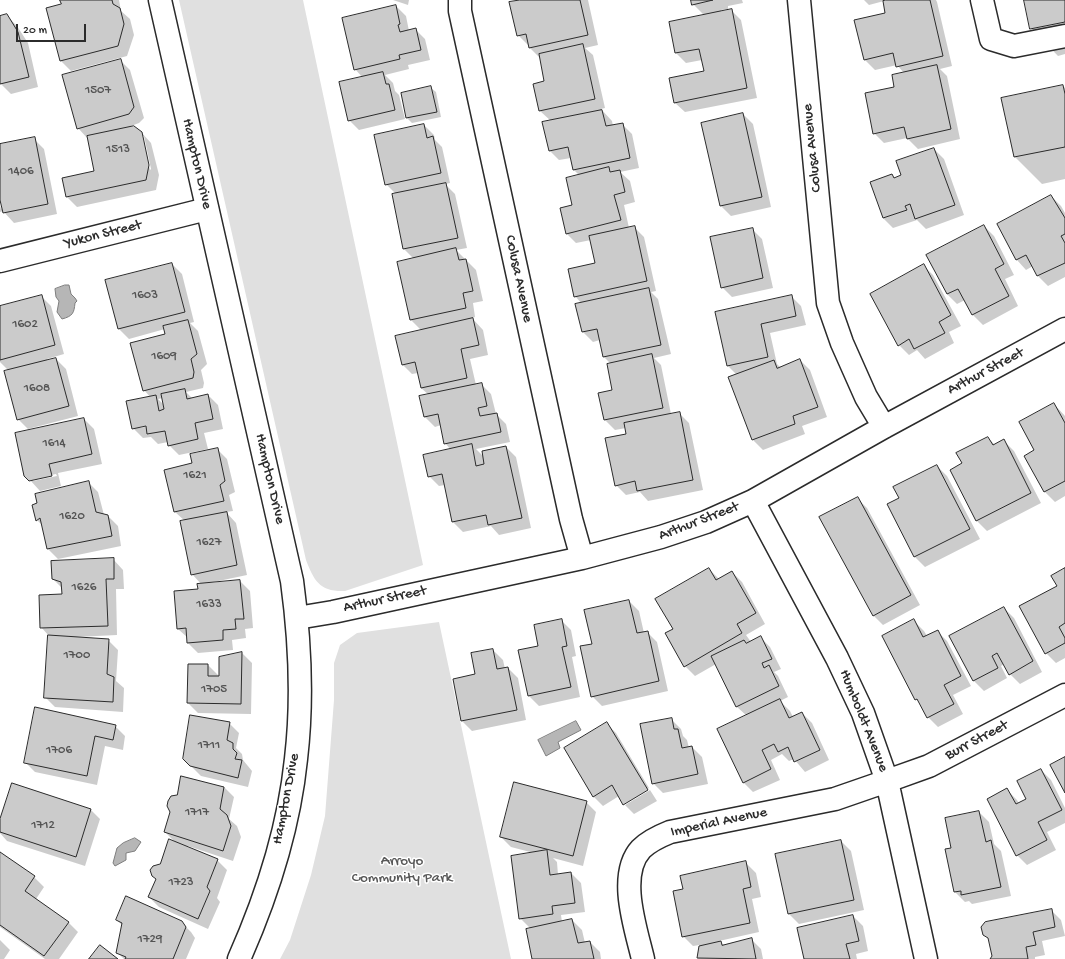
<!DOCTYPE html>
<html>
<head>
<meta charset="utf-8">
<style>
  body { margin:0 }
  #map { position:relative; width:1065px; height:959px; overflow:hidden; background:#fff; font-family:"Gochi Hand",sans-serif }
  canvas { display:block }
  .scale { position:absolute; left:16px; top:24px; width:70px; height:18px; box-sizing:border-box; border:2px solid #2b2b2b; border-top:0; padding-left:5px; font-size:12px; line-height:14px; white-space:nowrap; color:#2b2b2b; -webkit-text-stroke:3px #fff; paint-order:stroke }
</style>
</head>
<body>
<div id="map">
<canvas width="1065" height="959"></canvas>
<div class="scale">20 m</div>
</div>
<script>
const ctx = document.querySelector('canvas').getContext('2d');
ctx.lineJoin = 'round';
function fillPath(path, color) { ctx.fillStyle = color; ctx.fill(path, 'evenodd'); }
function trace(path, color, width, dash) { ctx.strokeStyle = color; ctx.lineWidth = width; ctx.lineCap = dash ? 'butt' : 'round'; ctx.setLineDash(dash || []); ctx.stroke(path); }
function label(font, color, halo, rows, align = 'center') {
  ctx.font = font + ' "Gochi Hand",sans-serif'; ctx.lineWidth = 3; ctx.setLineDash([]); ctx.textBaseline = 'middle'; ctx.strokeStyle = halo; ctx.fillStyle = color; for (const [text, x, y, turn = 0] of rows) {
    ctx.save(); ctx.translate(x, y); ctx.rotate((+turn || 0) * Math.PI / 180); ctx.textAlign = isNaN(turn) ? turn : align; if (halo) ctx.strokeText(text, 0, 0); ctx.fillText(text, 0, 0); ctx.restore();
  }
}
fillPath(new Path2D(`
  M179 0H303L423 565 345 591C320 592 314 581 306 560Z
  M439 622 511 959H280L290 940 311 875 325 816 334 700V663L340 645 357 633Z`), '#e0e0e0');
const water = new Path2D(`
  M65 285H69L71 294 75 298 77 301 75 303C74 313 73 316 62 319L57 312 59 301 56 297 55 289Z
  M576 721 581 730 558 742 560 748 546 756 538 740Z
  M135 838 141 842 135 851 126 853V860L115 866 113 863 117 848 123 843Z`);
fillPath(water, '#b6b6b6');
trace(water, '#7e7e7e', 1);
fillPath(new Path2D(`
  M61 0H119L121 11 130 19 134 35 127 56 71 71 61 61 63 5Z
  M393 0H409L408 5Z
  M522 0H588L598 45 585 48 593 55 605 108 601 109 612 121 613 126 622 124 632 134 639 168 620 172 630 181 635 202 624 205 629 228 634 227 644 237 656 291 651 292 658 299 671 354 654 358 661 365 671 414 679 413 689 423 703 490 648 501 640 492 626 495 616 485 627 434 626 428 615 430 605 420 600 394 613 391 611 364 604 357 600 340 593 342 583 332 577 305 582 304 575 296 596 264 591 240 576 243 566 233 580 176 573 169 571 158 559 160 549 150 551 121 540 111 546 82 540 58 530 48V45H528L518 35Z
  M692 0H742L743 3 728 6V9L721 10V12L731 10 741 20 757 98 685 112 674 102 705 72 702 60 686 63 676 53 670 22 704 15 693 4Z
  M864 0H936L937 2 952 66 940 69 947 76 960 139 918 149 907 138 884 143 874 133 895 87 904 73 897 65 875 70 865 60 887 14 884 1 869 5Z
  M1025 0H1065V54L1058 56 1031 28Z
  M396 6 406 16 409 31 415 29 425 39 430 60 408 65 409 69 385 75 393 83 395 91 399 95 405 119 359 130 349 120 363 78 355 69Z
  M7 16 17 26 28 43 38 87 11 94 1 84 0 17Z
  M120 60 130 70 144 118 139 123 131 126 141 132 151 143 159 175 156 190 77 207 67 197 95 171 88 139 78 128ZM142 136H144L151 169 150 170Z
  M1063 86 1065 88V179L1042 184 1015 157 1002 99Z
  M431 88 436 92 441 117 412 123 407 118 402 94Z
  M743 114 753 124 771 207 731 216 721 206 702 123Z
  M424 125 434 135 435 140 442 147 450 183 445 184 455 194 467 248 456 250 476 270 483 301 473 303 475 317 472 318 483 330 488 355 470 359 476 385 481 384 491 394 496 414 506 424 510 442 476 449 484 457 506 447 516 457 531 528 499 535 491 526 463 532 453 522 445 485 439 486 429 476 451 450 445 443 441 425 435 427 425 417 429 395 421 388 418 373 412 374 402 364 422 331 411 320 414 259 404 249 393 195 396 194 386 184Z
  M34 139 44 149 57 214 14 223 3 211 0 212V205L1 209 3 208 0 195V146Z
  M934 149 944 159 964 215 926 229 917 220 893 228 883 218 892 175 895 178 902 176Z
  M1051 196 1061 206 1065 213V277L1048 286 1038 276 1033 266 1026 270 1017 260Z
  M984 226 994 236 1014 275 1005 279 1018 306 983 325 973 315 965 300 957 304 947 294 928 255Z
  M752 229 762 239 773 288 732 297 722 287Z
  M172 264 182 274 194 322 190 323 198 331 207 364 201 370 204 383 203 388 186 392 193 399 208 395 218 405 223 429 204 433 208 449 179 455 169 445 168 442 158 444 151 437 143 438 133 428 151 398 144 390 167 335 165 329 129 339 119 329ZM163 398 164 405 158 399ZM150 424 151 426 139 428V426Z
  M923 265 933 275 961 326 949 332 954 343 925 359 917 350 909 355 899 345Z
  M41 296 51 306 64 354 47 359V361L56 359 66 369 78 416 28 429 18 419 9 371 0 362V307Z
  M791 296 801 306 806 325 770 333 777 364 780 367 800 360 810 370 827 417 802 426 805 434 763 450 753 440 737 375 728 366 716 313Z
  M1054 404 1065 416V496L1055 502 1045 492 1025 456 1036 450Z
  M84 419 94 429 102 464 58 473 61 486 40 491 30 480ZM56 474 57 476 33 481V479Z
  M988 438 995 445 1004 441 1014 451 1041 503 987 531 977 521 963 464Z
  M217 449 227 459 235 492 229 495 233 511 226 512 236 523 247 575 209 583V584L240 581 250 591 253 628 245 629 246 638 232 640 233 650 198 653 188 643V638L178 629 202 585 192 574 185 521 175 512 193 464Z
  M937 466 947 476 980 539 925 567 915 557 888 504 900 498Z
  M88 482 98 492 104 515 108 516 118 526 121 546 58 559 48 549 43 526 37 520Z
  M857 498 867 508 920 605 883 625 873 615Z
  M113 559 123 570 124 589H116L117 635 76 637V638L108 640 118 650 116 681 124 688 123 712 55 707 45 697 49 636 41 627 63 595V589L53 579Z
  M709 569 719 579 732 572 742 582 765 624 746 635 751 642 760 637 770 647 781 669 774 672 778 676 788 697 780 701 790 711 793 717 802 713 812 723 829 760 805 772 794 759 789 761 782 754 771 760 780 780 753 792 743 782 747 716 737 707 716 664 695 676 685 666 674 630Z
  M1065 569V658L1056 663 1046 653 1058 586Z
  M629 601 639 611 644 633 647 632 657 642 668 691 602 706 592 696 593 644Z
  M1004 608 1014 618 1042 672 1020 684 1010 674 1004 664 1001 666 1007 678 984 691 974 681 950 637Z
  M561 620 571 630 576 656 572 657 580 697 539 706 529 696 539 647Z
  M914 621 924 631 927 636 937 631 947 641 971 686 953 695 963 714 938 727 928 717 922 706 916 699Z
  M493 650 503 660 505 669 508 668 518 678 526 720 472 731 462 721 454 680 476 675Z
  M242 653 252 663 251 714 198 713 188 703 208 665 220 677Z
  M671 719 681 729 683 736 687 740 689 748 692 747 702 757 708 784 663 793 653 783Z
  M229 723 239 733 236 748 242 754 243 760 252 771 248 787 201 776 191 766Z
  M606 723 616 733 649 788 625 802V805L650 790 657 801 634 814 624 804 619 796 603 806 593 796Z
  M115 726 125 736 123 750 105 746 97 785 35 772 25 762Z
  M1041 770 1051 780 1065 808V823L1047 832 1056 850 1027 865 1017 855 1007 790 1017 800 1019 804 1027 800Z
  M224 787 234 797 229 819 237 826 241 837 233 861 188 846 187 848 217 860 227 870 217 898 220 902 208 929 159 907 149 897 157 879 160 865 176 843 165 832Z
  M586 802 596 812 583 866 553 858 557 862 558 875 571 873 581 883 585 912 561 915 562 922 572 920 582 930 585 943 590 942 600 952 601 959H533L531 929 520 918 534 853 511 847 501 837Z
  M90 809 100 819 85 866 7 841 0 833V823Z
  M979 812 989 822 994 844 1001 851 1011 896 972 904 969 901 965 902 955 892 946 850 952 849Z
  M841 841 851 851 864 910 799 924 789 914Z
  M0 853 34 877 44 887 36 899 68 922 78 932 59 959H45L0 927Z
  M746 863 756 873 761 897 752 899 759 932 719 941 724 945 751 939 761 949 763 959H698L700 945 693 946 683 936 684 890Z
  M1051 910 1061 920 1065 936 1042 941 1045 955 1035 957V959H992L993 956 990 940 984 934Z
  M853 916 863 926 868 951 856 954 857 959H805Z
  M117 920 181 922 191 932 195 938 186 959H124L117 952 123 926Z
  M0 940 10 950 4 959H0Z`), '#0003');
const building = new Path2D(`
  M60 0H112L113 4 120 8 124 24 118 46 60 61 46 8 61 4Z
  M520 0H580L588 35 529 48 526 34 517 36 509 2Z
  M691 0H713L692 5Z
  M886 0H930L943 56 896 67 893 53 864 60 854 20 885 13 883 1Z
  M1024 0H1065V22L1030 29Z
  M396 5 400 24 398 25 400 32 416 28 421 50 399 55 400 59 354 70 342 18Z
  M732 9 747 88 674 103 669 78 704 71 699 49 675 53 669 22Z
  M7 14 18 32 29 77 0 84V16Z
  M583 44 595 99 539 111 533 84 544 81 539 54Z
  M121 59 134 107 129 114 77 129 62 75Z
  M937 65 951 129 907 139 904 127 873 134 865 93 894 87 892 75Z
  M383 72 386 84H389L395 110 348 121 339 82Z
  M1063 85 1065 94V147L1014 157 1001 98Z
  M431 86 437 112 406 118 401 93Z
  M602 110 606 126 623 123 630 158 573 170 568 147 549 151 542 122Z
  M743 113 762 197 720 206 701 123Z
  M424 124 427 138 433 136 441 173 385 185 374 135Z
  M134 126 142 132 149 165 146 180 66 197 62 178 94 171 87 136Z
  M35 137 48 204 3 213 0 200V144Z
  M934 148 955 205 915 219 910 204 905 206 907 210 883 218 870 182 892 174 894 178 901 175 896 161Z
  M609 167 610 172 620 170 625 192 614 195 621 220 566 234 560 208 572 205 566 178Z
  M446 183 458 238 403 249 392 194Z
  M1051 195 1065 218V234L1061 236 1065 243V263L1037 276 1026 255 1016 260 997 224Z
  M984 225 1004 264 995 269 1009 296 972 315 958 289 947 294 926 255Z
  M635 226 647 281 574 297 568 269 595 263 589 236Z
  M753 228 763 278 721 288 710 237Z
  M456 248 459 260 466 259 473 291 463 293 466 308 410 320 397 262Z
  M172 263 185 312 118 329 105 280Z
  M924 264 951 315 939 322 945 333 914 349 909 339 898 346 870 294Z
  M649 288 661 345 603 357 597 329 582 332 575 304Z
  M42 295 55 345 0 360V306Z
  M792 295 796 316 761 324 768 357 727 366 715 312Z
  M473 318 479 345 461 349 467 378 421 388 415 362 402 365 395 336Z
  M188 320 197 354 191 359 194 372 193 378 143 391 130 343 165 334 163 326Z
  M652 354 663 408 604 420 598 393 612 390 607 364Z
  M56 358 69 406 17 420 4 371Z
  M800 359 818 407 793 416 795 424 752 440 728 377 774 360 777 368Z
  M482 383 487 406 478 408 480 416 497 413 501 432 444 444 438 414 424 417 419 396Z
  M185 389 187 399 208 394 213 419 195 423 198 439 168 446 165 431 147 434 146 426 132 429 126 401 156 395 159 411 164 409 161 394Z
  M1054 403 1065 423V481L1044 492 1024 456 1034 450 1019 422Z
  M680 412 693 480 637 491 635 481 615 486 605 438 626 434 624 423Z
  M84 418 92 454 49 464 52 476 29 481 24 476 15 433Z
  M988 437 993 445 1004 439 1031 493 976 521 950 470 962 463 956 453Z
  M472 444 476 466 484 464 482 451 506 446 522 518 488 525 486 515 452 522 442 474 428 477 423 455Z
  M218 448 225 481 220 485 224 501 174 512 164 470 192 463 190 454Z
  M937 465 970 529 914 557 887 504 899 498 893 487Z
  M89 481 96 512 108 515 112 536 47 549 40 518 36 521 32 505 37 503 35 494Z
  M858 497 911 595 873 616 819 517Z
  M227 512 237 565 191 575 180 521Z
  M114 558V579H106L108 626 40 628 39 595 62 594 61 582 52 579 51 561Z
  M709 568 716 580 732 571 756 613 737 624 742 633 684 667 665 633 673 629 655 599Z
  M1065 568V623L1059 627 1065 638V643L1045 654 1019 606 1057 586 1051 576Z
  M240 580 244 619H235L236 629 223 630V640L187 643 186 628 177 629 174 591 198 589 197 584Z
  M629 600 637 633 648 631 659 681 591 697 580 646 592 644 584 610Z
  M1004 607 1033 661 1009 675 997 653 992 656 998 668 973 681 949 636Z
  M562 619 567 646 562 647 571 687 528 696 518 650 538 646 534 625Z
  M914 619 923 637 938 630 961 676 944 685 954 704 927 718 917 699 915 700 882 636Z
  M48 635 109 639 107 674 114 677 113 702 44 698Z
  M761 636 772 659 762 663 764 668 769 665 779 686 736 707 711 656 744 640 746 643Z
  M493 649 497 669 508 667 517 710 461 721 453 679 475 674 471 653Z
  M242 652 241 704 187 703 188 664H208V676H219V657Z
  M780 699 789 718 802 712 820 750 794 762 788 747 778 752 774 744 762 750 771 769 743 783 717 729Z
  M35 707 116 725 113 740 95 736 87 776 24 763Z
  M190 715 230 722 227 740 233 743V749L237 753 235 759 242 760 238 778 190 766 183 759Z
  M672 718 674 729H678L682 748 692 746 698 774 652 784 640 724Z
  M607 722 648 790 623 805 612 785 593 797 564 748Z
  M1065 757V793L1050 765Z
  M1041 769 1062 810 1038 822 1047 840 1016 856 987 799 1007 788 1016 804 1026 799 1017 781Z
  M181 776 224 787 220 809 227 815 231 826 223 851 164 832 170 812 167 806 168 801 171 796 177 795Z
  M514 782 587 801 573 856 500 837Z
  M12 783 91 809 76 857 0 832V819Z
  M979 811 986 842 991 840 1001 887 961 895V891L954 892 945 849 951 848 945 818Z
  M169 839 218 859 207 887 210 891 198 919 148 897 156 879 152 876 150 870 153 866 160 864Z
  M841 840 854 900 788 914 775 854Z
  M547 850 550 875 571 872 575 903 552 906 553 914 519 919 511 856Z
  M0 852 35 876 25 891 69 922 44 956 0 925Z
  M746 861 751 887 743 889 750 923 682 937 673 891 683 889 680 876Z
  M126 896 182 921 186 927 173 959H125L126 957 116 953 122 923 116 920Z
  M1052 909 1055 927 1033 932 1036 945 1026 947 1028 959H990L992 956 988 938 983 935 981 927 985 922Z
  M853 915 859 941 846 944 850 959H804L797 928Z
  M572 919 578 943 590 941 594 959H532L526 929Z
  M752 938 756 959 697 958 699 946 721 941 722 945Z
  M100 945 118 959H89Z`);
fillPath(building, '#cbcbcb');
trace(building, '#2b2b2b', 1);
const minor = new Path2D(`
  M460 0V11L571 519 582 558
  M799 0 828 303 842 343 866 397 884 427
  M982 0 991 39 1014 46 1065 36
  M0 261 207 209
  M753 501 837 658 863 713 887 781 926 959
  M297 618 333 612 582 558 661 537 706 522 753 501 884 427 1065 329
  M643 959C636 929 617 875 641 849 649 841 660 836 670 832L835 799 887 781 929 766 1065 695`);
const tertiary = new Path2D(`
  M160 0 292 581C300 640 303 700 296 759 289 827 267 896 239 959`);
trace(minor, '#2b2b2b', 25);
trace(tertiary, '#2b2b2b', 25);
trace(minor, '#fff', 22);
trace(tertiary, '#fff', 22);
label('13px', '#535353', null, [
  ["1507",98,91],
  ["1513",118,150],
  ["1406",21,172],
  ["1603",145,296],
  ["1602",25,325],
  ["1609",164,357],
  ["1608",37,389],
  ["1614",54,444],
  ["1621",195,476],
  ["1620",72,517],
  ["1627",209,543],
  ["1626",84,588],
  ["1633",209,605],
  ["1700",77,656],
  ["1705",214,690],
  ["1711",209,746],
  ["1706",59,751],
  ["1717",197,813],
  ["1712",43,826],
  ["1723",181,883],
  ["1729",150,940]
]);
label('15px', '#2b2b2b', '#fff', [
  ["Colusa Avenue",813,148,-96],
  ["Hampton Drive",196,164,77],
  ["Yukon Street",103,235,-14],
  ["Colusa Avenue",518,279,78],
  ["Arthur Street",986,372,-28],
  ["Hampton Drive",269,479,77],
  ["Arthur Street",699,522,-21],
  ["Arthur Street",385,600,-12],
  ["Humboldt Avenue",863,721,68],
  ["Burr Street",977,741,-28],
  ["Hampton Drive",287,799,-79],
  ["Imperial Avenue",719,823,-12]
]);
label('15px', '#585858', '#fff', [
  ["Arroyo",402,862],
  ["Community Park",402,879]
]);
</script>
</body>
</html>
